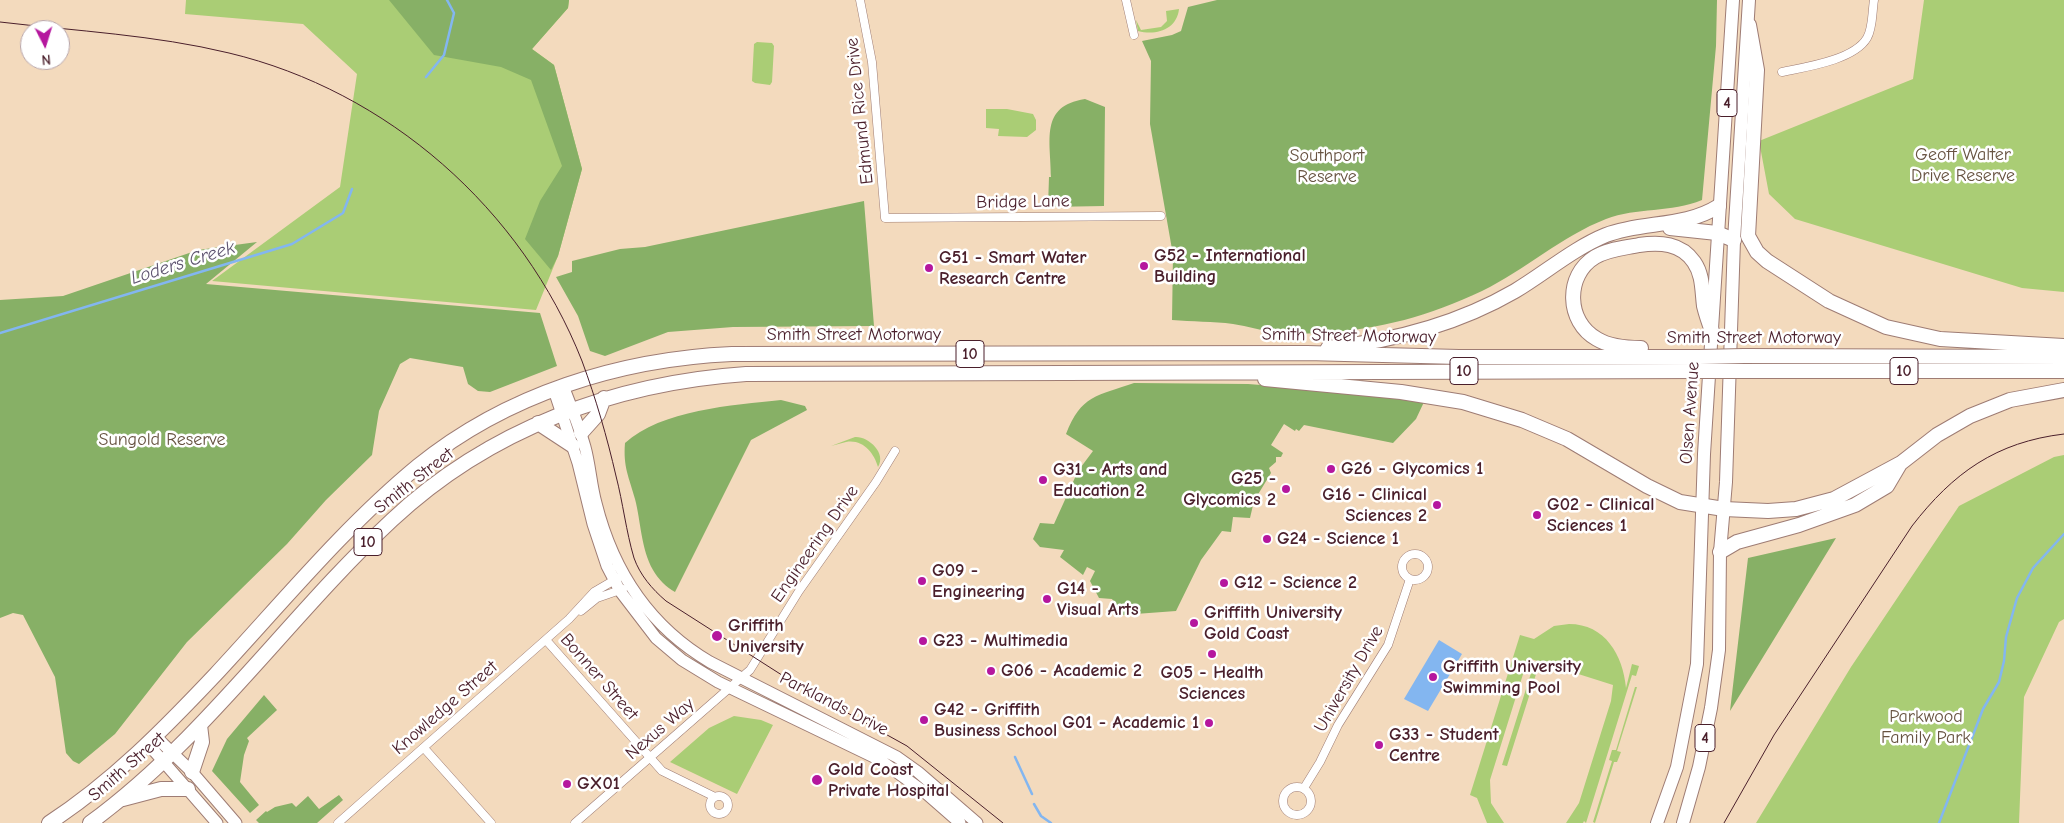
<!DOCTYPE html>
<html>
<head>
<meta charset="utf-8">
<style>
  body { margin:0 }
  #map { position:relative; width:2064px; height:823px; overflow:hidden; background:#f3dabd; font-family:"Comic Neue",sans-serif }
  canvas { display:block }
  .north { position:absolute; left:20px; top:20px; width:50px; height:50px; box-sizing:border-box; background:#fff; border:1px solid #b7a5aa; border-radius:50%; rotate:175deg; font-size:14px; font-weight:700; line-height:20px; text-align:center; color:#4a1f2b }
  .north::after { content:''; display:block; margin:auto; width:18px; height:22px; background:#b5179e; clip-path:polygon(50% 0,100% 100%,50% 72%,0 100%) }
</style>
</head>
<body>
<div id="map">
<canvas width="2064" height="823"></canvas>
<div class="north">N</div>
</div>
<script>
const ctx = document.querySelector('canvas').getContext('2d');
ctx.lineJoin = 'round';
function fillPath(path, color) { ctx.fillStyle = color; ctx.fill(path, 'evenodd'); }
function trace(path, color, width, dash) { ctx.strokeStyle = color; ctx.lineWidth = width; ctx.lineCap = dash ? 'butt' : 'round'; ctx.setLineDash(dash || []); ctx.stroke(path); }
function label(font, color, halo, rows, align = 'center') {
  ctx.font = font + ' "Comic Neue",sans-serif'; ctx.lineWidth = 5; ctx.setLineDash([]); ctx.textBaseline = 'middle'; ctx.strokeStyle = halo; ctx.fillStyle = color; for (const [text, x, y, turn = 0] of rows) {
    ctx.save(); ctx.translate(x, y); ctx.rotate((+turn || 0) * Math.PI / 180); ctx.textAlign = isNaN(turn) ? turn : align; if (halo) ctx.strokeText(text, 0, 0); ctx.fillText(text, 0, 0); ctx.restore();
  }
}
fillPath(new Path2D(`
  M186 0H569L568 8 532 49 554 65 582 169 558 256 536 310 212 281 340 187 357 74 303 24 185 14Z
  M1924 0H2064V292L2022 288 1795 219 1769 194 1759 141 1913 79Z
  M1179 9C1177 29 1157 36 1138 31L1136 20 1141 30 1161 27 1167 21 1166 11Z
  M757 42 772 43 774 46 772 82 770 85 755 83 752 81 754 44Z
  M986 109H1007L1033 114 1036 120V130L1027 137 998 136 999 129 986 128Z
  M855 437C868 436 887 453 878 467 874 453 863 439 846 442 841 443 836 445 831 446Z
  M2064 455V619L2059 622 2024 697 2019 823H1756L1851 667 1959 506 2054 457Z
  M1569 624C1605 624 1623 655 1626 688L1632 664 1639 666 1636 676 1632 675 1586 823 1584 821 1583 823H1566L1579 803 1611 701 1613 685 1531 659 1524 671 1490 780 1491 803 1504 823H1487L1477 798 1470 795 1520 635 1534 639 1554 626Z
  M1532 670 1537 671 1507 766 1502 765Z
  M1635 687H1637L1617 751 1621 752 1617 762H1614L1595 823 1593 822 1612 761 1609 760 1612 750H1616Z
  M734 716 761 720 773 725 737 794 670 762 709 728Z`), '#aacd75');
fillPath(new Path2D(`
  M389 0H569L568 8 532 49 554 65 582 169 558 256 551 270 525 239 540 201 562 166 531 80 501 67 434 55Z
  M1217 0H1717L1716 46 1702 200C1671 213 1637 207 1606 219 1562 236 1525 270 1482 291 1429 316 1381 329 1323 333 1308 333 1292 335 1277 333 1262 331 1248 326 1233 324 1213 321 1192 322 1172 320L1173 255 1150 124 1151 61 1142 41 1172 35 1181 31 1188 7Z
  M1085 99 1105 107 1104 206 1048 207 1049 177H1051C1051 141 1039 106 1085 99Z
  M864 201 874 326 733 327 668 332 605 356 590 351 578 316 556 277 572 272V261L620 249 645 247Z
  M257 242 206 284 540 313 557 366 490 392 478 391 468 384 463 367 410 358 400 364 379 411 372 455 326 500 287 544 187 642 115 734 79 764 73 761 66 753 55 677 23 615 13 613 0 618V300L63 296 198 250Z
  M1134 383 1248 384 1365 393 1424 402 1416 419 1393 443 1304 425 1299 431 1296 429 1295 431 1284 424 1271 445 1283 453 1281 457H1276V462L1269 468 1271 473 1254 501 1250 518 1233 517 1231 532 1222 531 1201 560 1176 611 1122 615 1112 599 1099 598 1090 581 1095 571 1087 567 1083 575 1060 557 1064 550 1040 547 1033 539 1040 523 1054 524 1078 471 1093 451 1066 434C1081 395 1097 396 1134 383Z
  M781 400 805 406 807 410 751 440 675 592C666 587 658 579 653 570 641 549 641 522 635 499 629 477 623 467 625 443 661 410 733 405 781 400Z
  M1836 538 1730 711 1748 558Z
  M264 695 277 710 247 738 249 741 244 755 240 782 259 805 250 813 212 771 227 739Z
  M339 795 343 800 317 823H259L256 820 266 811 267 812 275 807 292 803 296 807 308 796 319 809Z`), '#87b066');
fillPath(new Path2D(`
  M1439 640 1462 654 1428 711 1404 699Z`), '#83b6f0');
trace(new Path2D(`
  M426 77 444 55 454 13 447 0
  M0 333 292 244 343 213 352 189
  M1015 757 1032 794
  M1034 804 1041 816 1051 823
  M1939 823 1983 709 1999 682 2004 661 2006 637 2017 598 2033 568 2064 534`), '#83b6f0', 2.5);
const street = new Path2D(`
  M860 0 872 62 885 218 1161 216
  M1126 0 1134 35
  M1782 72C1806 67 1854 60 1867 38 1873 28 1872 12 1874 0
  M1402 567a13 13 0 1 1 26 0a13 13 0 1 1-26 0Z
  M581 611 597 598 623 589
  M546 640 662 771 715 797
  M424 748 491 823
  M1283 801a14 14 0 1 1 28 0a14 14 0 1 1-28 0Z
  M1304 788 1320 762 1338 725 1388 645 1410 579
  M710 805a9 9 0 1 1 18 0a9 9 0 1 1-18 0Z
  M338 823 569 619 594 592 618 578
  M575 823 750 670 799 591 876 482 895 451`);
const secondary = new Path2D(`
  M563 386C571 406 579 426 585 447 590 465 591 485 596 503 613 571 649 626 710 662L897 757 918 772 977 823
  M554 390 578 463 593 524 607 566 620 591 656 638 682 660 718 682 880 760 927 794 960 823
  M156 737 192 772 236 823
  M148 744 217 823`);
const primary = new Path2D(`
  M1657 823 1677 767 1697 664 1704 454 1733 0
  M1683 823 1699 767 1711 708 1719 650 1720 552 1726 482 1734 240 1749 0`);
const highway = new Path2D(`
  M1749 25 1757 70 1748 236 1757 252 1767 261 1829 301 1886 327 1940 339 2064 346
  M1670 228 1717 233 1734 240
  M1328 348C1394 341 1458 324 1515 291 1545 273 1574 248 1606 235 1643 221 1684 228 1719 206
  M1641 348C1627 348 1610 347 1597 339 1566 322 1565 275 1595 257 1608 249 1625 248 1639 245 1660 242 1681 243 1694 262 1703 275 1702 290 1704 306 1706 314 1709 323 1712 331
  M1744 356 2064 357
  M1743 371H2064
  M1265 379 1401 392 1463 402 1522 420 1567 439 1647 486 1680 502 1724 509 1768 511 1796 509 1834 499 1901 463 1937 435 1970 416 2010 400 2064 390
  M538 423 573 446
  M581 433 598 414 604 398
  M1720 552 1737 542 1799 525 1855 505 1887 486 1900 464
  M192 772 202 742 200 725
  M123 799 161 789H188
  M49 823C112 782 164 729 215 675 281 604 344 527 418 466 507 394 620 359 732 354L1307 353 1459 357H1699
  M90 823C206 738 288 617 392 520 489 429 615 383 746 374L1698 371`);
trace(street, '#9e7c74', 9);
trace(secondary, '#9e7c74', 13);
trace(primary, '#9e7c74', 14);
trace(highway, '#9e7c74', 16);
trace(street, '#fff', 8);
trace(secondary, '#fff', 11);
trace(primary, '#fff', 12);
trace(highway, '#fff', 14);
trace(new Path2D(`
  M0 22C76 31 155 35 229 53 388 91 522 209 582 361 596 399 607 437 616 476 623 503 626 531 634 558 640 575 652 589 666 601L799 686 907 746 1003 823
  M1724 823 1774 735 1912 526C1953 473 1996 442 2064 434`), '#4a1f2b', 1);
const highwayBridge = new Path2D(`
  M1699 357 1744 356
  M1698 371H1743`);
trace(highwayBridge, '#9e7c74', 16, []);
trace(highwayBridge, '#fff', 14);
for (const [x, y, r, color] of [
  [1144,266,5,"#b5179e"],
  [929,268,5,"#b5179e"],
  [1331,469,5,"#b5179e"],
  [1043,480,5,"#b5179e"],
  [1286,489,5,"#b5179e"],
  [1437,505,5,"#b5179e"],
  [1537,515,5,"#b5179e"],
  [1267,539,5,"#b5179e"],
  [922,581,5,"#b5179e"],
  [1224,583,5,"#b5179e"],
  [1047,599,5,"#b5179e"],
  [1194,623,5,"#b5179e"],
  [717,636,6,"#b5179e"],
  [923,641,5,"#b5179e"],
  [1212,654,5,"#b5179e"],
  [991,671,5,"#b5179e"],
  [1433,677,5,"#b5179e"],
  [924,720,5,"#b5179e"],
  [1209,723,5,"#b5179e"],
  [1379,745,5,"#b5179e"],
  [817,780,6,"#b5179e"],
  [567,784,5,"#b5179e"]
]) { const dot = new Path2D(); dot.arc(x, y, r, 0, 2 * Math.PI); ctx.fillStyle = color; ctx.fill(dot); trace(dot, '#fff', 2); }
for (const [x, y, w] of [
  [1727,103,20],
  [970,354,28],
  [1464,371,28],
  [1904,371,28],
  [368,542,28],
  [1705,738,20]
]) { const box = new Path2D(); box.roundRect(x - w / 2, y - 13.5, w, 27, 4); ctx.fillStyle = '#fff'; ctx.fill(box); trace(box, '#4a1f2b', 1); }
label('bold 16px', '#4a1f2b', null, [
  ["4",1727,103],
  ["10",970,354],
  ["10",1464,371],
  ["10",1904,371],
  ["10",368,542],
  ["4",1705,738]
]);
label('18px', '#4a1f2b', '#fff', [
  ["Edmund Rice Drive",860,111,-96],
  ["Bridge Lane",1023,202,-1],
  ["Smith Street Motorway",854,335],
  ["Smith Street Motorway",1349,336,1],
  ["Smith Street Motorway",1754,338],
  ["Olsen Avenue",1690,413,-86],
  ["Smith Street",414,481,-38],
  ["Engineering Drive",815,544,-55],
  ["Bonner Street",599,677,49],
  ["University Drive",1349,679,-60],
  ["Parklands Drive",834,704,27],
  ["Knowledge Street",445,708,-41],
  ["Nexus Way",660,729,-41],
  ["Smith Street",127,767,-41]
]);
label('18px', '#675341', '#fff', [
  ["Geoff Walter",1963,155],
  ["Drive Reserve",1963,176],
  ["Southport",1327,156],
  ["Reserve",1327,177],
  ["Sungold Reserve",162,440],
  ["Parkwood",1926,717],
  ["Family Park",1926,738]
]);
label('bold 18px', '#4a1f2b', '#fff', [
  ["G52 - International",1154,256],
  ["Building",1154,277],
  ["G51 - Smart Water",939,258],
  ["Research Centre",939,279],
  ["G26 - Glycomics 1",1341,469],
  ["G31 - Arts and",1053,470],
  ["Education 2",1053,491],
  ["G25 -",1276,479,"right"],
  ["Glycomics 2",1276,500,"right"],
  ["G16 - Clinical",1427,495,"right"],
  ["Sciences 2",1427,516,"right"],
  ["G02 - Clinical",1547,505],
  ["Sciences 1",1547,526],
  ["G24 - Science 1",1277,539],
  ["G09 -",932,571],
  ["Engineering",932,592],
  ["G12 - Science 2",1234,583],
  ["G14 -",1057,589],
  ["Visual Arts",1057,610],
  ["Griffith University",1204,613],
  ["Gold Coast",1204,634],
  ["Griffith",728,626],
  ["University",728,647],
  ["G23 - Multimedia",933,641],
  ["Griffith University",1443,667],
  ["Swimming Pool",1443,688],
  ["G06 - Academic 2",1001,671],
  ["G05 - Health",1212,673,"center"],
  ["Sciences",1212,694,"center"],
  ["G42 - Griffith",934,710],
  ["Business School",934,731],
  ["G01 - Academic 1",1199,723,"right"],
  ["G33 - Student",1389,735],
  ["Centre",1389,756],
  ["Gold Coast",828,770],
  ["Private Hospital",828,791],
  ["GX01",577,784]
], 'left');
label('italic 19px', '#5e5470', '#fff', [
  ["Loders Creek",183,263,-17]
]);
</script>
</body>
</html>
